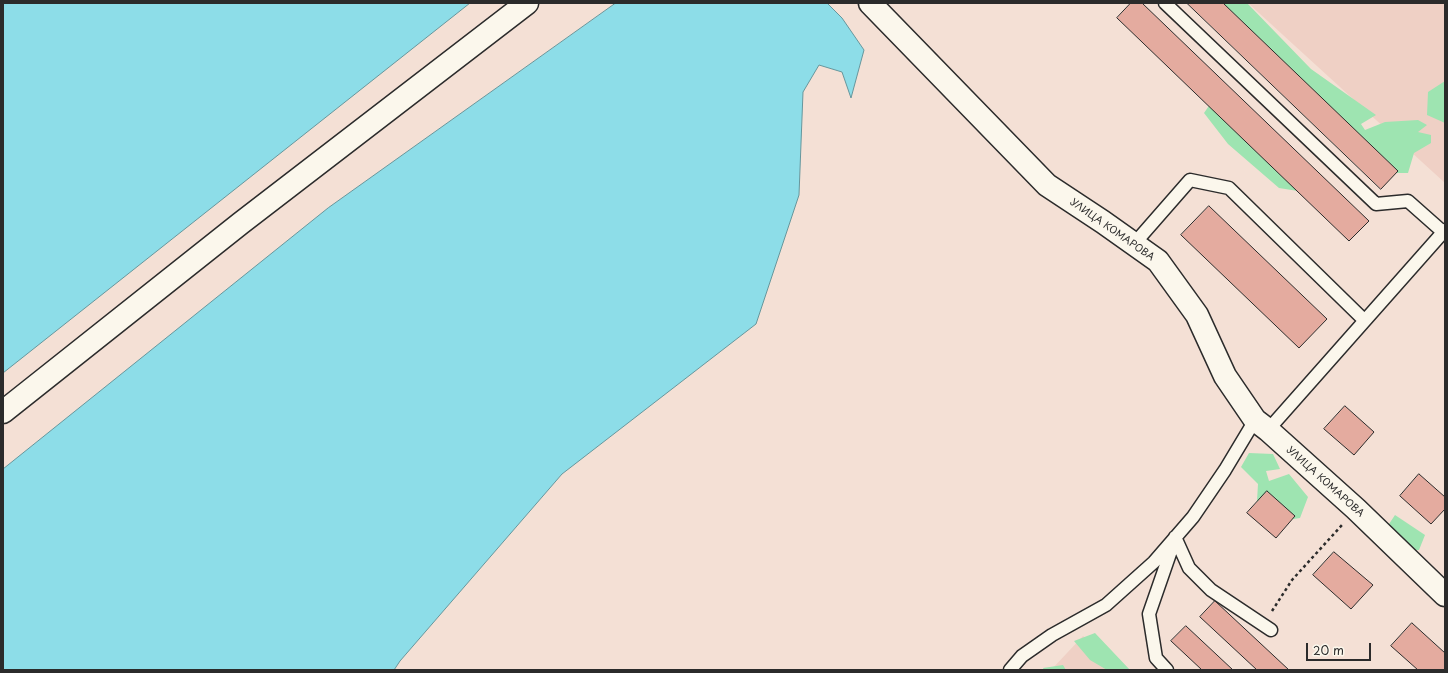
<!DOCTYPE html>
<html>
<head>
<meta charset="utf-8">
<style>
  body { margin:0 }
  #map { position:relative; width:1448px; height:673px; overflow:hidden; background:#f4e0d5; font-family:"Playpen Sans",sans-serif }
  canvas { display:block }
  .frame { position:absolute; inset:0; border:4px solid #2b2b2b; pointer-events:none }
  .scale { position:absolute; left:1306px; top:643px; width:65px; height:18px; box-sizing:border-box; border:2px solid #2b2b2b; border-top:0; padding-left:5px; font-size:12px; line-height:14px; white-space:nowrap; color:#2b2b2b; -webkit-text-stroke:3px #fbf7ec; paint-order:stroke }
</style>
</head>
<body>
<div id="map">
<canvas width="1448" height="673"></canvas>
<div class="frame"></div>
<div class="scale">20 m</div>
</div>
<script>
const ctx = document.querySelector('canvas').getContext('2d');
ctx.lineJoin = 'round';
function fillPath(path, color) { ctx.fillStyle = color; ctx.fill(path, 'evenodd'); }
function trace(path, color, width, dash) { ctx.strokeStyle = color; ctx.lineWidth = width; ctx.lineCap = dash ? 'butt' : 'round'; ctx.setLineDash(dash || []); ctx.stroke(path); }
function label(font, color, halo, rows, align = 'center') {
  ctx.font = font + ' "Playpen Sans",sans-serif'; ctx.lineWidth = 3.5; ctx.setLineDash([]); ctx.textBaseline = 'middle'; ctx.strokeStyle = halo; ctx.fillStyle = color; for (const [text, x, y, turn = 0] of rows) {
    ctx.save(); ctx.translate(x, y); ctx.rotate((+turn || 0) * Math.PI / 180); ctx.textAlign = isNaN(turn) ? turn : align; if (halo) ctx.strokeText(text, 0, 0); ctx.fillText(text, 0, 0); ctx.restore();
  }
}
fillPath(new Path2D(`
  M1248 3H1445V183Z
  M1083 636 1122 670H1051Z`), '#efd0c5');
fillPath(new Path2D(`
  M1209 3H1247L1311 69 1376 115 1361 124 1365 130 1385 122 1418 120 1427 125 1418 132 1431 135V143L1414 153 1408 173H1391Z
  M1445 81V123L1427 115 1428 92Z
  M1213 100 1304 192 1279 188 1228 144 1204 113Z
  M1249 453 1273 454 1280 469 1266 471 1269 481 1289 474 1308 497 1300 518 1280 521 1257 501 1258 484 1241 467Z
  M1395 515 1425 535 1419 550 1391 552 1381 536Z
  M1095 633 1130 670H1107L1090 660 1074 641Z
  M1063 665 1066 670H1044L1043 668Z`), '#9ee4b1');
const water = new Path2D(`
  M3 3H470L3 373Z
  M616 3H827L842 18 864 50 851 98 842 72 819 65 803 92 799 195 756 324 562 474 400 661 394 670H3V469L328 208Z`);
fillPath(water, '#8ddde8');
trace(water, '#66969c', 1);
const building = new Path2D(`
  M1131 3H1142L1369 221 1349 241 1117 18Z
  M1187 3H1223L1398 171 1381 189Z
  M1209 206 1327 319 1299 348 1181 235Z
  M1345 406 1374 432 1354 455 1324 429Z
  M1419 474 1445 497V509L1431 524 1400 496Z
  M1267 491 1295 516 1276 538 1247 513Z
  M1334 552 1373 585 1351 609 1313 575Z
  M1215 601 1289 670H1257L1200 617Z
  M1412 623 1445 653V670H1418L1391 646Z
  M1186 626 1233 670H1202L1171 641Z`);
fillPath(building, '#e4ab9f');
trace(building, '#2b2b2b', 1);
const service = new Path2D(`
  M1165 3 1376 204 1408 201 1443 232
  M1134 244 1190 180 1229 188 1364 320
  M1268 430 1445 230
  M1175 537 1189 568 1211 590 1271 630
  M1010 670 1022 656 1052 635 1106 605 1154 562 1193 517 1225 470 1255 420
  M1167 670 1156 658 1149 614 1174 542`);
const minor = new Path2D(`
  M870 3 1047 185 1103 222 1158 261 1197 315 1225 376 1255 420 1268 430 1356 509 1445 595
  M3 412 241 223 527 3`);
trace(service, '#2b2b2b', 15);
trace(minor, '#2b2b2b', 25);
trace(new Path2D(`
  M1272 611 1292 580 1342 525`), '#2b2b2b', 2.5, [3, 3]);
trace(service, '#fbf7ec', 12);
trace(minor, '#fbf7ec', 22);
label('10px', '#2b2b2b', '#fbf7ec', [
  ["УЛИЦА КОМАРОВА",1112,230,35],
  ["УЛИЦА КОМАРОВА",1325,482,42]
]);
</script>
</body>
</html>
